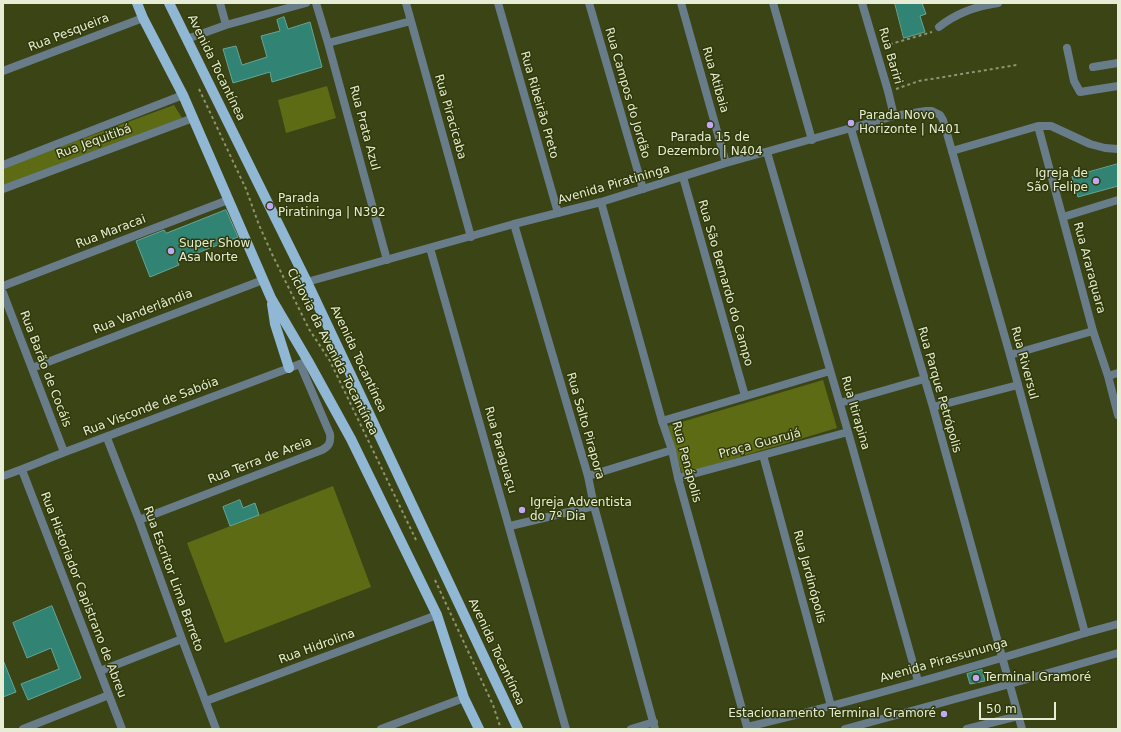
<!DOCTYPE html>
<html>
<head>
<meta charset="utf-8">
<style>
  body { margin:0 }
  #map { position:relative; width:1121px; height:732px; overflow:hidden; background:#3b4415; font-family:"DejaVu Sans",sans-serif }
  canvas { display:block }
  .frame { position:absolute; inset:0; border:4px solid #e6edd4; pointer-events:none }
  .scale { position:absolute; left:979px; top:702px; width:77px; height:18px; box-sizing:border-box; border:2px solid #e6edd4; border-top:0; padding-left:5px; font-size:12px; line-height:14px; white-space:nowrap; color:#e6edd4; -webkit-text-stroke:3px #303909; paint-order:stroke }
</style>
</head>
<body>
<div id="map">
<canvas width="1121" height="732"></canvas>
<div class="frame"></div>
<div class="scale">50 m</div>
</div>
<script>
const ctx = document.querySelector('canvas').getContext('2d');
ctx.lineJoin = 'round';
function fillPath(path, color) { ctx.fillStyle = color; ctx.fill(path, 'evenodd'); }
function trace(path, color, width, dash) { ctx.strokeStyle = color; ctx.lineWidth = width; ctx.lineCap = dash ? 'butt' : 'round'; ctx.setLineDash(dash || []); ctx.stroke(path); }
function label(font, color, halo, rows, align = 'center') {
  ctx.font = font + ' "DejaVu Sans",sans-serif'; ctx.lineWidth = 3; ctx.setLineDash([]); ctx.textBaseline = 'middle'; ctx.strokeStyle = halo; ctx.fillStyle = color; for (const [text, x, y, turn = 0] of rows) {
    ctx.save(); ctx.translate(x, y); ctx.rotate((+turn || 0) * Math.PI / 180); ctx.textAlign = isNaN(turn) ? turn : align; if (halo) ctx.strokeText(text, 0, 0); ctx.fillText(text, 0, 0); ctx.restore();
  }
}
fillPath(new Path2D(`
  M327 86 336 118 286 133 278 100Z
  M174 105 182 118 3 185V168Z
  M823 380 837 428 682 474 668 426Z
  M333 486 371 587 225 643 187 543Z`), '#5d6c14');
const building = new Path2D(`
  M895 3H922L926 14 920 16 925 32 904 38Z
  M284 17 288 29 310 22 322 67 272 82 270 72 233 83 223 49 236 46 242 65 267 57 261 36 280 31 277 20Z
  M1118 164V186L1078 197 1072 177Z
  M226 210 238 237 177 261 179 265 150 277 136 241 164 230 166 233Z
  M240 500 243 508 255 503 259 515 230 526 223 507Z
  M52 606 81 678 28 700 21 684 59 669 51 648 27 658 13 623Z
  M3 660 16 692 3 697Z
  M982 670 985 681 970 684 967 674Z`);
fillPath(building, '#318374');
trace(building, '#66a598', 1);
trace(new Path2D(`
  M884 46 932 32
  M199 89 246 189 259 225 272 254 309 329 330 361 417 542
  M896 89 919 81 1017 65
  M435 580 493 705 501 729`), '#8d9571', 2, [3, 3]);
trace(new Path2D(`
  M220 3 226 25
  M316 3 328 43 387 260
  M406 3 471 237
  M498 3 558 213
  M589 3 643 189
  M773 3 812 140
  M862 3 888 91 894 116
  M939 27C955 14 977 6 998 3
  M187 39 226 25 306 3
  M328 43 411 21
  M1067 48 1074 81 1080 92 1118 86
  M1093 67 1118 63
  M3 71 143 18
  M1038 126 1093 331 1108 376 1118 415
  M851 129 933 407 1022 729
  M952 151 1038 126H1051L1090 144 1105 148 1118 149
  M767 152 848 432 918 681
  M3 165 183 95
  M683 177 745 396
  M3 189 193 118
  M1063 217 1118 200
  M514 224 588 476 594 506 655 729
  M430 248 566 729
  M3 286 228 200
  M1010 355 1093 331
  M32 368 263 280
  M1108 376 1118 373
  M840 403 924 379
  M933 407 1018 385
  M662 421 830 371
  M107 438 139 520 182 639 216 729
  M763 455 831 706
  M22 470 122 729
  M588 476 672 450
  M678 478 848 432
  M139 520 322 450C329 446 331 443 330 434L300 364
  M510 526 594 506
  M1085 633 1118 624
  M100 671 182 639
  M206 701 437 615
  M23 729 109 695
  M381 729 464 698
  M631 729 654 722
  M845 729 1010 684 1118 653
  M967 729 1018 716`), '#697c8a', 8);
trace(new Path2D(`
  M681 3 726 163
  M307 282 514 224 601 202 726 163 894 116 926 111H932L940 115 943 120 952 151 1010 355 1085 633C973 667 861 700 747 727L678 478 672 450 662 421 601 202
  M3 293 64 452
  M3 476C24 469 44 460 65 452 147 422 227 391 308 361`), '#697c8a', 8);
trace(new Path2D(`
  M137 3 143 18 183 95 271 298 308 361 351 439 437 615 464 698 479 729
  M169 3 307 282 518 729
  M272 304 275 324 289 368`), '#90b7d3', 10);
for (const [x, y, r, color] of [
  [851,123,4,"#c1a8f3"],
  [710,125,4,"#c1a8f3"],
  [1096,181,4,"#c1a8f3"],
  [270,206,4,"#c1a8f3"],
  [171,251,4,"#c1a8f3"],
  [522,510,4,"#c1a8f3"],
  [976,678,4,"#c1a8f3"],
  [944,714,4,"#c1a8f3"]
]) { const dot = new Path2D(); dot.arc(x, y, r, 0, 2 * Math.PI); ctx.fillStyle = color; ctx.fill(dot); trace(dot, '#303909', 1.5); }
label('12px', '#e6edd4', '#303909', [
  ["Rua Pesqueira",69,33,-21],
  ["Rua Bariri",890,56,74],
  ["Avenida Tocantínea",216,68,64],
  ["Rua Atibaia",715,80,74],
  ["Rua Campos do Jordão",627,93,74],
  ["Rua Ribeirão Preto",539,105,74],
  ["Rua Piracicaba",450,117,74],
  ["Rua Prata Azul",364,128,75],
  ["Rua Jequitibá",94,142,-20],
  ["Avenida Piratininga",614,185,-16],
  ["Rua Maracai",111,232,-21],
  ["Rua Araraquara",1089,268,75],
  ["Rua São Bernardo do Campo",725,283,74],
  ["Rua Vanderlândia",143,312,-21],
  ["Ciclovia da Avenida Tocantínea",332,352,63],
  ["Avenida Tocantínea",358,359,65],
  ["Rua Riversul",1024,363,75],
  ["Rua Barão de Cocáis",45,369,69],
  ["Rua Parque Petrópolis",939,390,74],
  ["Rua Visconde de Sabóia",151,407,-21],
  ["Rua Itirapina",855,413,74],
  ["Rua Salto Pirapora",585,426,74],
  ["Praça Guarujá",760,444,-15],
  ["Rua Paraguaçu",500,450,74],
  ["Rua Terra de Areia",260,461,-21],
  ["Rua Penápolis",686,462,75],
  ["Rua Jardinópolis",809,577,75],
  ["Rua Escritor Lima Barreto",173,579,70],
  ["Rua Historiador Capistrano de Abreu",83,595,69],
  ["Rua Hidrolina",317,647,-20],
  ["Avenida Tocantínea",496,652,65],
  ["Avenida Pirassununga",944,661,-16]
]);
label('12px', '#e6edd4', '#303909', [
  ["Parada Novo",859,116],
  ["Horizonte | N401",859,130],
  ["Parada 15 de",710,138,"center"],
  ["Dezembro | N404",710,152,"center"],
  ["Igreja de",1088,174,"right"],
  ["São Felipe",1088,188,"right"],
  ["Parada",278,199],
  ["Piratininga | N392",278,213],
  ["Super Show",179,244],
  ["Asa Norte",179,258],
  ["Igreja Adventista",530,503],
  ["do 7º Dia",530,517],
  ["Terminal Gramoré",984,678],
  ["Estacionamento Terminal Gramoré",936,714,"right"]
], 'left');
</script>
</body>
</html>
